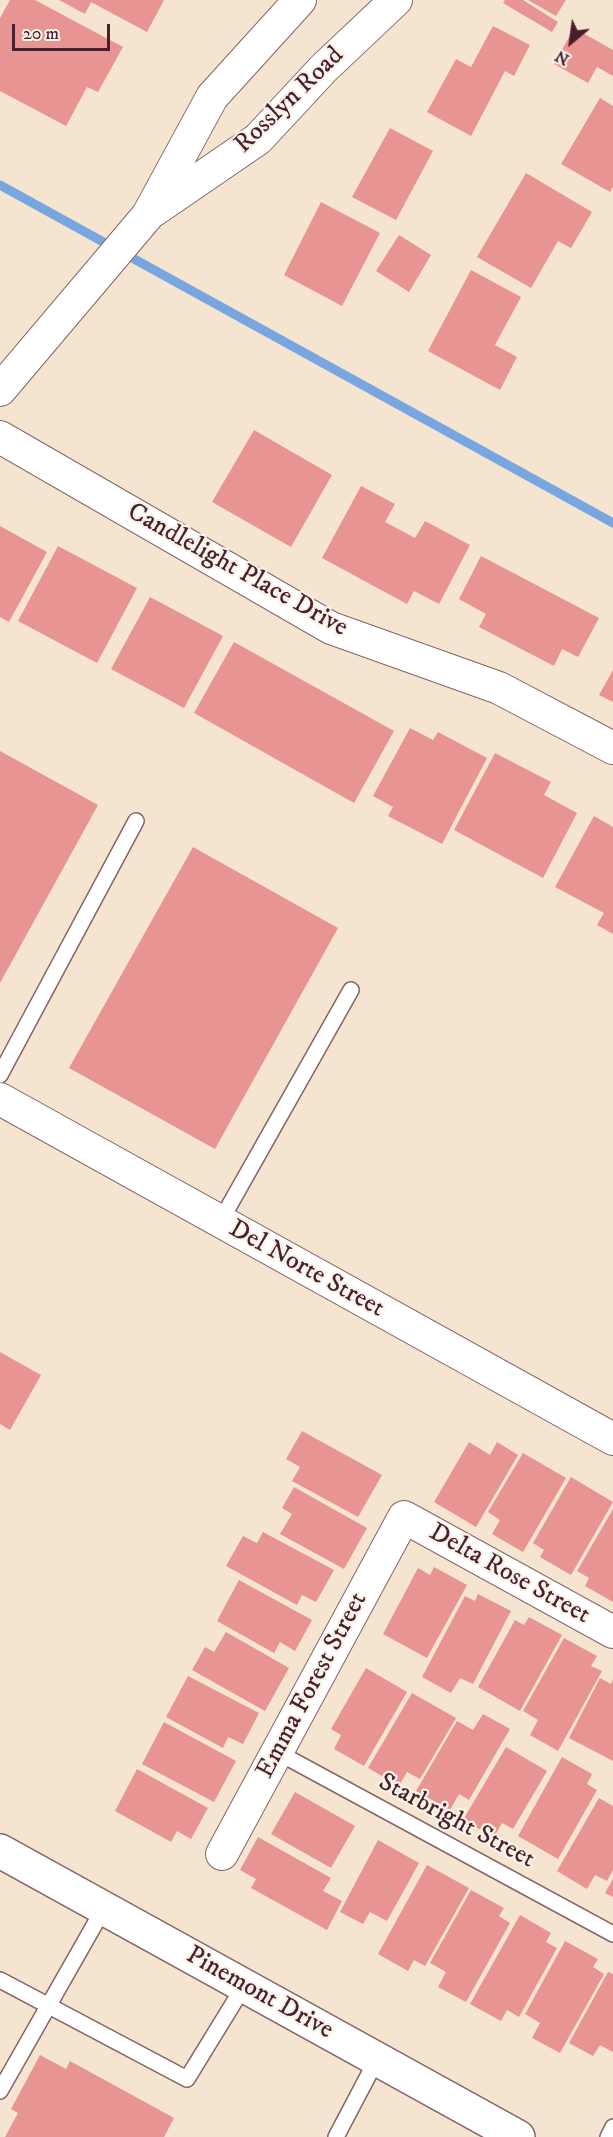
<!DOCTYPE html>
<html>
<head>
<meta charset="utf-8">
<style>
  body { margin:0 }
  #map { position:relative; width:613px; height:2137px; overflow:hidden; background:#f5e5d0; font-family:"IM FELL DW Pica",serif }
  canvas { display:block }
  .north { position:absolute; left:541px; top:12px; width:60px; height:60px; -webkit-text-stroke:4px #f7f3e8; paint-order:stroke; rotate:209deg; font-size:16px; font-weight:700; line-height:24px; text-align:center; color:#4a1f2b }
  .north::after { content:''; display:block; margin:auto; width:21px; height:27px; background:#4a1f2b; clip-path:polygon(50% 0,100% 100%,50% 72%,0 100%) }
  .scale { position:absolute; left:12px; top:24px; width:98px; height:27px; box-sizing:border-box; border:3px solid #4a1f2b; border-top:0; padding-left:8px; font-size:18px; line-height:21px; white-space:nowrap; color:#4a1f2b; -webkit-text-stroke:4px #f7f3e8; paint-order:stroke }
</style>
</head>
<body>
<div id="map">
<canvas width="613" height="2137"></canvas>
<div class="north">N</div>
<div class="scale">20 m</div>
</div>
<script>
const ctx = document.querySelector('canvas').getContext('2d');
ctx.lineJoin = 'round';
function trace(path, color, width, dash) { ctx.strokeStyle = color; ctx.lineWidth = width; ctx.lineCap = dash ? 'butt' : 'round'; ctx.setLineDash(dash || []); ctx.stroke(path); }
function fillPath(path, color) { ctx.fillStyle = color; ctx.fill(path, 'evenodd'); }
function label(font, color, halo, rows, align = 'center') {
  ctx.font = font + ' "IM FELL DW Pica",serif'; ctx.lineWidth = 4.5; ctx.setLineDash([]); ctx.textBaseline = 'middle'; ctx.strokeStyle = halo; ctx.fillStyle = color; for (const [text, x, y, turn = 0] of rows) {
    ctx.save(); ctx.translate(x, y); ctx.rotate((+turn || 0) * Math.PI / 180); ctx.textAlign = isNaN(turn) ? turn : align; if (halo) ctx.strokeText(text, 0, 0); ctx.fillText(text, 0, 0); ctx.restore();
  }
}
trace(new Path2D(`
  M0 185 613 523`), '#77a6e1', 9);
fillPath(new Path2D(`
  M10 0H35L123 47 98 92 87 87 66 126 0 91V18Z
  M59 0H164L147 32 91 2 85 14Z
  M505 0H523L558 22 552 32 503 3Z
  M528 0H566L556 16Z
  M493 26 530 45 514 76 505 71 471 136 427 112 456 59 471 67Z
  M574 28 613 50V76L597 67 588 83 554 64Z
  M600 98 613 106V187L610 192 561 164Z
  M390 128 433 151 396 220 352 197Z
  M526 173 592 212 571 248 558 241 531 288 477 257Z
  M321 202 380 233 342 306 284 275Z
  M399 235 431 255 409 292 376 271Z
  M471 270 521 297 495 345 517 357 500 390 428 351Z
  M254 430 332 475 291 547 212 502Z
  M361 486 395 504 385 522 415 538 425 521 470 545 439 604 414 591 407 604 322 558Z
  M0 526 47 552 9 622 0 617Z
  M58 546 137 588 97 663 18 621Z
  M481 556 599 618 578 657 562 649 554 666 479 627 486 614 459 599Z
  M150 597 223 636 184 708 111 669Z
  M234 642 394 731 354 803 194 713Z
  M613 670V702L599 695Z
  M410 728 433 740 438 732 487 758 442 844 388 816 393 807 373 796Z
  M0 751 98 805 0 983Z
  M495 753 551 782 544 795 577 813 543 878 454 830Z
  M594 816 613 827V934L597 925 604 913 555 887Z
  M193 847 338 928 215 1149 69 1068Z
  M0 1352 41 1375 10 1430 0 1424Z
  M302 1431 382 1475 358 1517 292 1481 300 1467 286 1459Z
  M469 1442 490 1455 497 1442 518 1455 476 1527 434 1502Z
  M523 1453 566 1478 523 1552 492 1534 500 1520 488 1512Z
  M571 1477 613 1502 571 1575 540 1557 544 1550 533 1543Z
  M294 1487 367 1528 344 1569 280 1534 292 1514 282 1508Z
  M613 1509V1602L585 1586 589 1578 577 1571Z
  M263 1532 334 1570 316 1602 302 1595 297 1605 226 1566 243 1536 257 1543Z
  M434 1567 467 1585 427 1658 383 1634 418 1568 430 1575Z
  M239 1580 312 1620 295 1651 280 1642 274 1653 217 1621Z
  M478 1594 511 1611 473 1684 460 1678 451 1693 422 1677 465 1596 475 1601Z
  M529 1617 562 1635 520 1711 478 1687 515 1620 524 1625Z
  M226 1632 289 1668 265 1711 192 1670 205 1647 214 1652Z
  M564 1638 597 1656 591 1666 602 1671 558 1751 530 1735 538 1720 523 1711Z
  M366 1668 407 1692 364 1766 334 1749 341 1735 331 1729Z
  M188 1676 259 1713 243 1744 228 1737 223 1748 166 1717Z
  M600 1678 611 1684 613 1679V1761L569 1738Z
  M412 1693 456 1718 420 1779 407 1772 399 1786 368 1768Z
  M483 1714 510 1729 469 1800 459 1794 450 1810 416 1791 457 1721 473 1730Z
  M164 1722 236 1761 214 1802 142 1764Z
  M506 1747 547 1771 513 1829 502 1823 494 1837 463 1820Z
  M562 1757 592 1774 587 1784 597 1790 558 1859 518 1836Z
  M137 1769 208 1808 191 1839 177 1831 171 1842 115 1811Z
  M295 1792 355 1826 331 1868 271 1834Z
  M599 1798 613 1806V1870L607 1881 595 1875 587 1889 557 1871Z
  M258 1837 331 1878 323 1891 342 1901 327 1930 251 1888 256 1879 240 1870Z
  M378 1840 419 1863 387 1921 370 1912 363 1924 340 1912Z
  M427 1865 469 1888 425 1966 414 1960 408 1971 378 1954Z
  M613 1879V1897L605 1893Z
  M471 1890 504 1908 499 1916 510 1923 466 2002 438 1987 446 1972 430 1963Z
  M520 1915 551 1933 546 1942 557 1948 519 2017 507 2010 501 2021 470 2004Z
  M565 1941 598 1959 593 1967 604 1974 560 2053 532 2038 540 2023 525 2014Z
  M608 1972 613 1974V2052L600 2045 593 2056 569 2043Z
  M40 2055 66 2069 70 2061 174 2118 164 2137H5L18 2113 11 2109Z`), '#e89492');
const service = new Path2D(`
  M0 1075 136 821
  M220 1222 351 990
  M277 1752 613 1934
  M0 1980 187 2079 244 1986
  M0 2091 104 1908
  M336 2137 377 2059
  M608 2137 613 2127`);
const minor = new Path2D(`
  M153 211 258 139 323 69 396 0
  M0 390 148 215 212 97 300 0
  M0 437 331 628 499 688 613 748
  M0 1099 613 1439
  M222 1854 404 1517 613 1632`);
const secondary = new Path2D(`
  M0 1851 518 2137`);
trace(service, '#866465', 18);
trace(minor, '#866465', 34);
trace(secondary, '#866465', 36);
trace(service, '#fff', 15);
trace(minor, '#fff', 32);
trace(secondary, '#fff', 33);
label('26px', '#4a1f2b', '#f7f3e8', [
  ["Rosslyn Road",290,101,-44],
  ["Candlelight Place Drive",237,571,29],
  ["Del Norte Street",306,1270,29],
  ["Delta Rose Street",509,1575,29],
  ["Emma Forest Street",313,1686,-62],
  ["Starbright Street",456,1822,28],
  ["Pinemont Drive",259,1994,29]
]);
</script>
</body>
</html>
